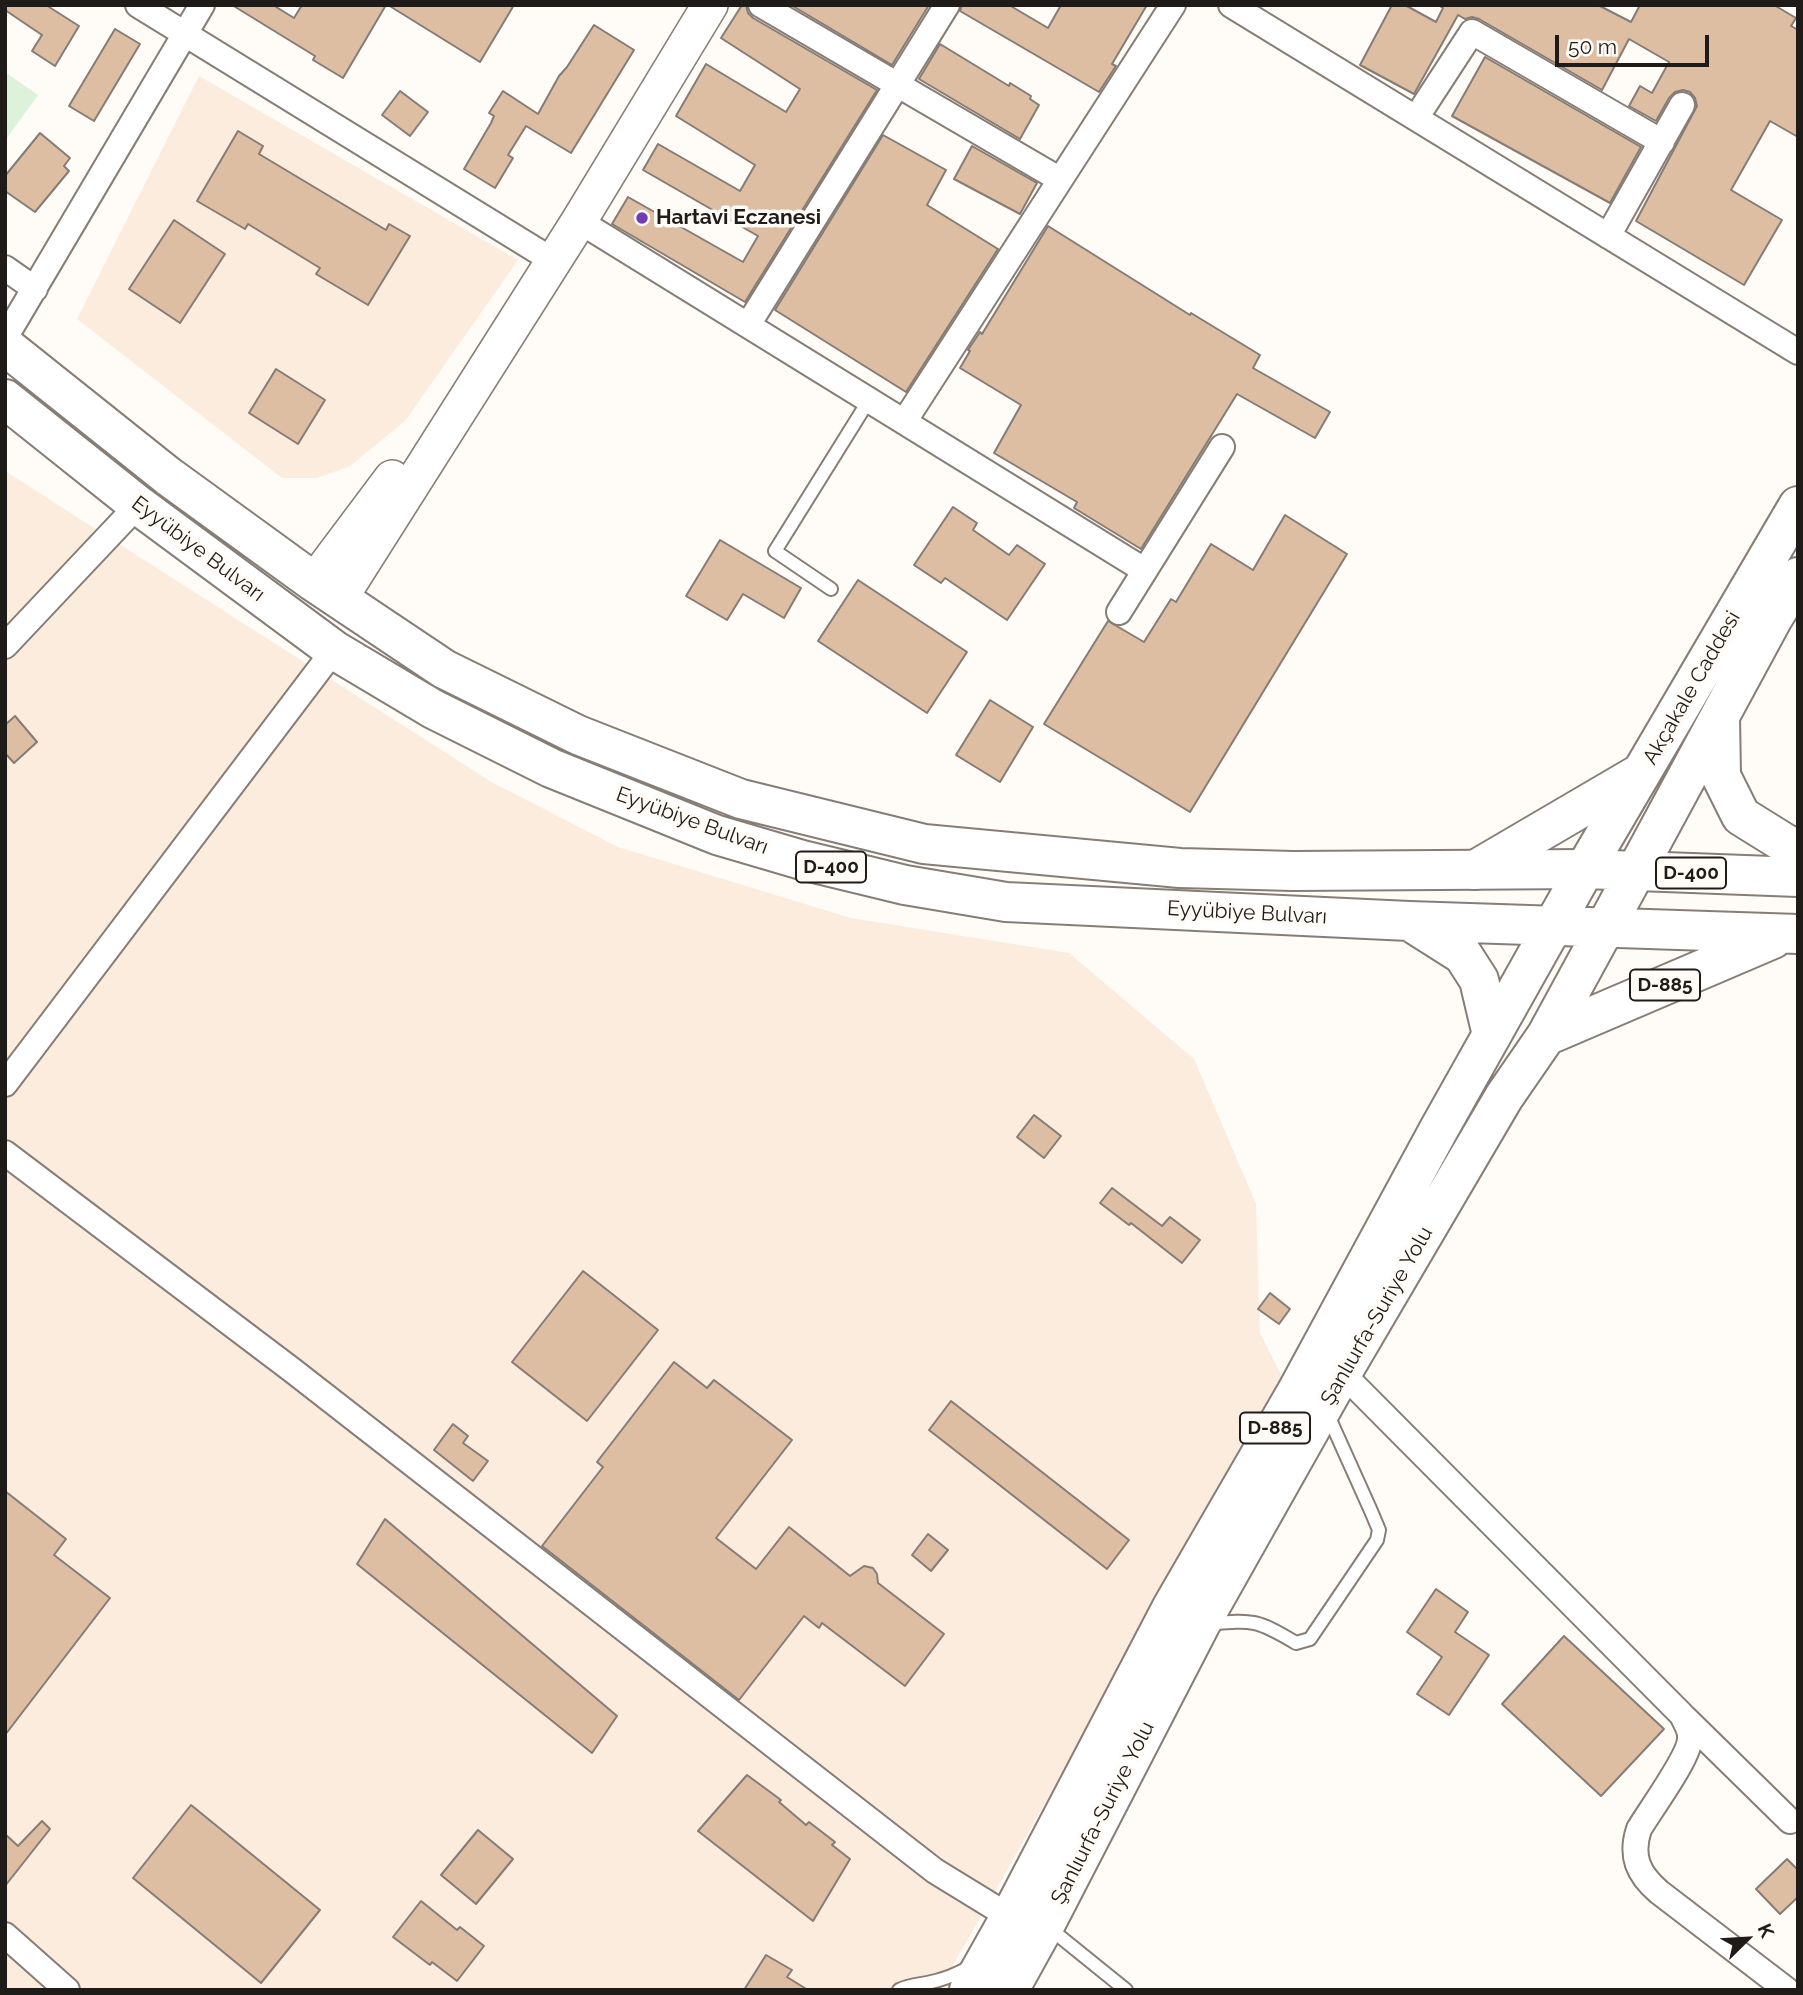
<!DOCTYPE html>
<html>
<head>
<meta charset="utf-8">
<style>
  body { margin:0 }
  #map { position:relative; width:1803px; height:1995px; overflow:hidden; background:#fffbf7; font-family:Raleway,sans-serif }
  canvas { display:block }
  .frame { position:absolute; inset:0; border:7px solid #1f1b18; pointer-events:none }
  .north { position:absolute; left:1712px; top:1904px; width:70px; height:70px; -webkit-text-stroke:5px #fffbf7; paint-order:stroke; rotate:66deg; font-size:19px; font-weight:700; line-height:28px; text-align:center; color:#1f1b18 }
  .north::after { content:''; display:block; margin:auto; width:24px; height:32px; background:#1f1b18; clip-path:polygon(50% 0,100% 100%,50% 72%,0 100%) }
  .scale { position:absolute; left:1555px; top:35px; width:154px; height:32px; box-sizing:border-box; border:4px solid #1f1b18; border-top:0; padding-left:9px; font-size:21px; line-height:24px; white-space:nowrap; color:#1f1b18; -webkit-text-stroke:5px #fffbf7; paint-order:stroke }
</style>
</head>
<body>
<div id="map">
<canvas width="1803" height="1995"></canvas>
<div class="frame"></div>
<div class="north">K</div>
<div class="scale">50 m</div>
</div>
<script>
const ctx = document.querySelector('canvas').getContext('2d');
ctx.lineJoin = 'round';
function fillPath(path, color) { ctx.fillStyle = color; ctx.fill(path, 'evenodd'); }
function trace(path, color, width, dash) { ctx.strokeStyle = color; ctx.lineWidth = width; ctx.lineCap = dash ? 'butt' : 'round'; ctx.setLineDash(dash || []); ctx.stroke(path); }
function label(font, color, halo, rows, align = 'center') {
  ctx.font = font + ' Raleway,sans-serif'; ctx.lineWidth = 7; ctx.setLineDash([]); ctx.textBaseline = 'middle'; ctx.strokeStyle = halo; ctx.fillStyle = color; for (const [text, x, y, turn = 0] of rows) {
    ctx.save(); ctx.translate(x, y); ctx.rotate((+turn || 0) * Math.PI / 180); ctx.textAlign = isNaN(turn) ? turn : align; if (halo) ctx.strokeText(text, 0, 0); ctx.fillText(text, 0, 0); ctx.restore();
  }
}
fillPath(new Path2D(`
  M199 76 518 260 405 421 350 466 317 478H282L77 319Z
  M5 471 493 783 618 847 851 918 1069 953 1194 1059 1256 1204 1260 1333 1284 1381 939 1990H5Z`), '#fcecde');
fillPath(new Path2D(`
  M5 72 38 95 7 138 5 136Z`), '#ddf2db');
const building = new Path2D(`
  M5 5H46L79 26 55 66 32 51 42 35 5 10Z
  M232 5H273L294 18 302 5H386L343 78 313 60 315 56Z
  M388 5H514L480 62Z
  M742 5H746L748 13 753 18 877 90 745 302 612 224 628 197 743 262 758 236 643 170 658 144 740 191 755 165 676 116 706 64 786 112 800 89 721 38Z
  M791 5H929L892 65Z
  M962 5H1009L1048 28 1061 5H1147L1112 64 1116 66 1099 92 960 11Z
  M1392 5H1405L1436 22 1443 8 1438 5H1598L1631 22 1640 5H1774L1796 18 1791 26 1798 30V137L1770 121 1731 190 1782 220 1744 285 1636 221 1697 106 1695 98 1690 92 1683 90 1675 92 1669 98 1656 121 1629 106 1640 86 1652 93 1669 62 1629 39 1602 90 1479 19 1472 17 1465 19 1458 15 1414 94 1360 65Z
  M594 25 634 50 571 153 526 126 508 155 513 158 495 188 464 169 491 123 494 116 489 113 503 91 538 114 559 76 567 67Z
  M115 29 140 44 94 121 69 106Z
  M940 44 1009 86 1010 83 1031 96 1030 99 1039 105 1020 139 919 79Z
  M1485 57 1641 147 1610 203 1452 116Z
  M400 91 428 112 410 136 382 115Z
  M238 131 263 146 259 154 386 230 389 224 410 236 368 305 316 274 320 268 248 224 245 229 197 201Z
  M40 133 70 158 64 166 69 171 35 212 5 191V176Z
  M883 135 946 170 927 205 998 249 906 392 775 310Z
  M972 146 1037 183 1020 214 954 179Z
  M174 220 225 254 180 323 129 289Z
  M1048 226 1190 315 1191 313 1260 355 1253 368 1330 412 1315 438 1237 394 1141 549 1074 508 1077 502 994 453 1021 405 960 368 970 351 968 350 980 332 982 334Z
  M276 369 325 400 298 444 249 413Z
  M953 507 977 523 973 530 1009 555 1017 545 1045 564 1007 620 945 578 941 583 914 565Z
  M1285 515 1347 554 1190 812 1044 724 1108 621 1144 642 1171 599 1176 602 1211 544 1253 570Z
  M720 540 801 588 784 618 743 594 727 620 686 596Z
  M858 580 967 652 927 713 818 641Z
  M990 700 1033 727 1000 782 956 755Z
  M15 716 37 742 14 763 5 753V725Z
  M1034 1115 1061 1136 1044 1158 1017 1137Z
  M1112 1188 1162 1226 1170 1217 1200 1240 1182 1263 1131 1223 1129 1225 1100 1203Z
  M583 1271 658 1330 587 1421 512 1362Z
  M1270 1293 1290 1309 1279 1324 1258 1309Z
  M674 1362 707 1388 714 1380 792 1440 716 1538 756 1569 789 1527 850 1576 864 1566 873 1568 877 1574 878 1583 944 1634 905 1686 822 1623 819 1628 804 1616 739 1700 542 1546 603 1467 597 1462Z
  M951 1401 1129 1540 1107 1569 929 1430Z
  M453 1424 468 1436 463 1443 488 1461 473 1481 434 1450Z
  M5 1491 66 1539 54 1555 110 1598 5 1735Z
  M385 1519 617 1716 592 1753 357 1564Z
  M928 1534 948 1550 931 1571 912 1555Z
  M1436 1589 1468 1612 1455 1632 1489 1655 1449 1715 1417 1694 1442 1657 1407 1632Z
  M1564 1636 1664 1729 1601 1796 1502 1704Z
  M747 1775 781 1800 779 1802 806 1825 809 1822 835 1842 832 1845 850 1859 813 1921 698 1831Z
  M191 1805 320 1910 261 1983 133 1878Z
  M42 1821 50 1829 5 1886V1834L18 1846Z
  M478 1830 513 1859 476 1904 441 1875Z
  M1787 1859 1798 1870V1897L1780 1914 1756 1889Z
  M421 1901 457 1930 460 1927 484 1946 457 1981 432 1962 430 1965 393 1937Z
  M766 1955 792 1970 787 1977 808 1990H744Z`);
fillPath(building, '#debea2');
trace(building, '#857c75', 2);
const lane = new Path2D(`
  M831 589 775 551 869 400
  M1207 1624C1253 1620 1256 1619 1296 1643L1310 1639 1377 1540 1379 1530 1371 1511 1327 1413
  M1048 1927 1126 1990
  M899 1990C909 1985 917 1985 927 1983 942 1980 958 1974 971 1966`);
const street = new Path2D(`
  M138 5 539 252
  M761 5 1059 179
  M1231 5 1798 352
  M1416 118 1472 32 1662 142
  M579 221 1144 570
  M1608 236 1682 105
  M5 268 35 289
  M748 325 947 5
  M5 338 202 5
  M904 422 1173 5
  M1119 612 1222 447
  M5 646 138 505
  M5 1084 334 650
  M5 1153 292 1370 935 1871 1010 1917
  M1342 1373 1682 1715C1685 1722 1690 1729 1690 1736 1692 1754 1650 1810 1639 1829 1630 1856 1638 1874 1659 1892L1787 1990
  M1685 1718 1790 1821
  M5 1935 67 1990`);
const secondary = new Path2D(`
  M314 582 392 478
  M340 598 579 221 710 5`);
const primary = new Path2D(`
  M1720 717 1721 776 1741 816 1786 844 1798 848
  M1585 869 1798 506
  M1475 870 1639 774
  M1636 871 1773 618 1798 577`);
const highway = new Path2D(`
  M5 346 168 476 314 582 444 669 578 735 741 799 924 844 1180 868 1293 871 1585 869 1798 877
  M5 399 138 505 334 650 433 709 551 768 717 835 802 860 905 885 1006 902 1409 921 1798 934
  M1411 922 1463 955 1479 980 1492 1035
  M1546 1036 1773 939
  M969 1990 1010 1917 1172 1607 1297 1391 1439 1129 1585 869
  M1009 1990 1045 1925 1200 1625 1342 1373 1504 1097 1546 1036 1636 871`);
trace(lane, '#867e76', 16);
trace(street, '#867e76', 28);
trace(secondary, '#867e76', 38);
trace(primary, '#867e76', 42);
trace(highway, '#867e76', 42);
trace(lane, '#fff', 12);
trace(street, '#fff', 24);
trace(secondary, '#fff', 35);
trace(primary, '#fff', 38);
trace(highway, '#fff', 38);
for (const [x, y, r, color] of [
  [642,218,7,"#703db5"]
]) { const dot = new Path2D(); dot.arc(x, y, r, 0, 2 * Math.PI); ctx.fillStyle = color; ctx.fill(dot); trace(dot, '#fffbf7', 2.5); }
for (const [x, y, w] of [
  [831,867,70],
  [1691,873,70],
  [1665,985,70],
  [1275,1428,70]
]) { const box = new Path2D(); box.roundRect(x - w / 2, y - 15.5, w, 31, 5); ctx.fillStyle = '#fffbf7'; ctx.fill(box); trace(box, '#1f1b18', 2); }
label('bold 19px', '#1f1b18', null, [
  ["D-400",831,867],
  ["D-400",1691,873],
  ["D-885",1665,985],
  ["D-885",1275,1428]
]);
label('bold 21px', '#1f1b18', '#fffbf7', [
  ["Hartavi Eczanesi",656,218]
], 'left');
label('21px', '#1f1b18', '#fffbf7', [
  ["Eyyübiye Bulvarı",198,549,37],
  ["Akçakale Caddesi",1692,688,-60],
  ["Eyyübiye Bulvarı",692,821,20],
  ["Eyyübiye Bulvarı",1247,913,3],
  ["Şanlıurfa-Suriye Yolu",1377,1316,-60],
  ["Şanlıurfa-Suriye Yolu",1103,1813,-63]
]);
</script>
</body>
</html>
